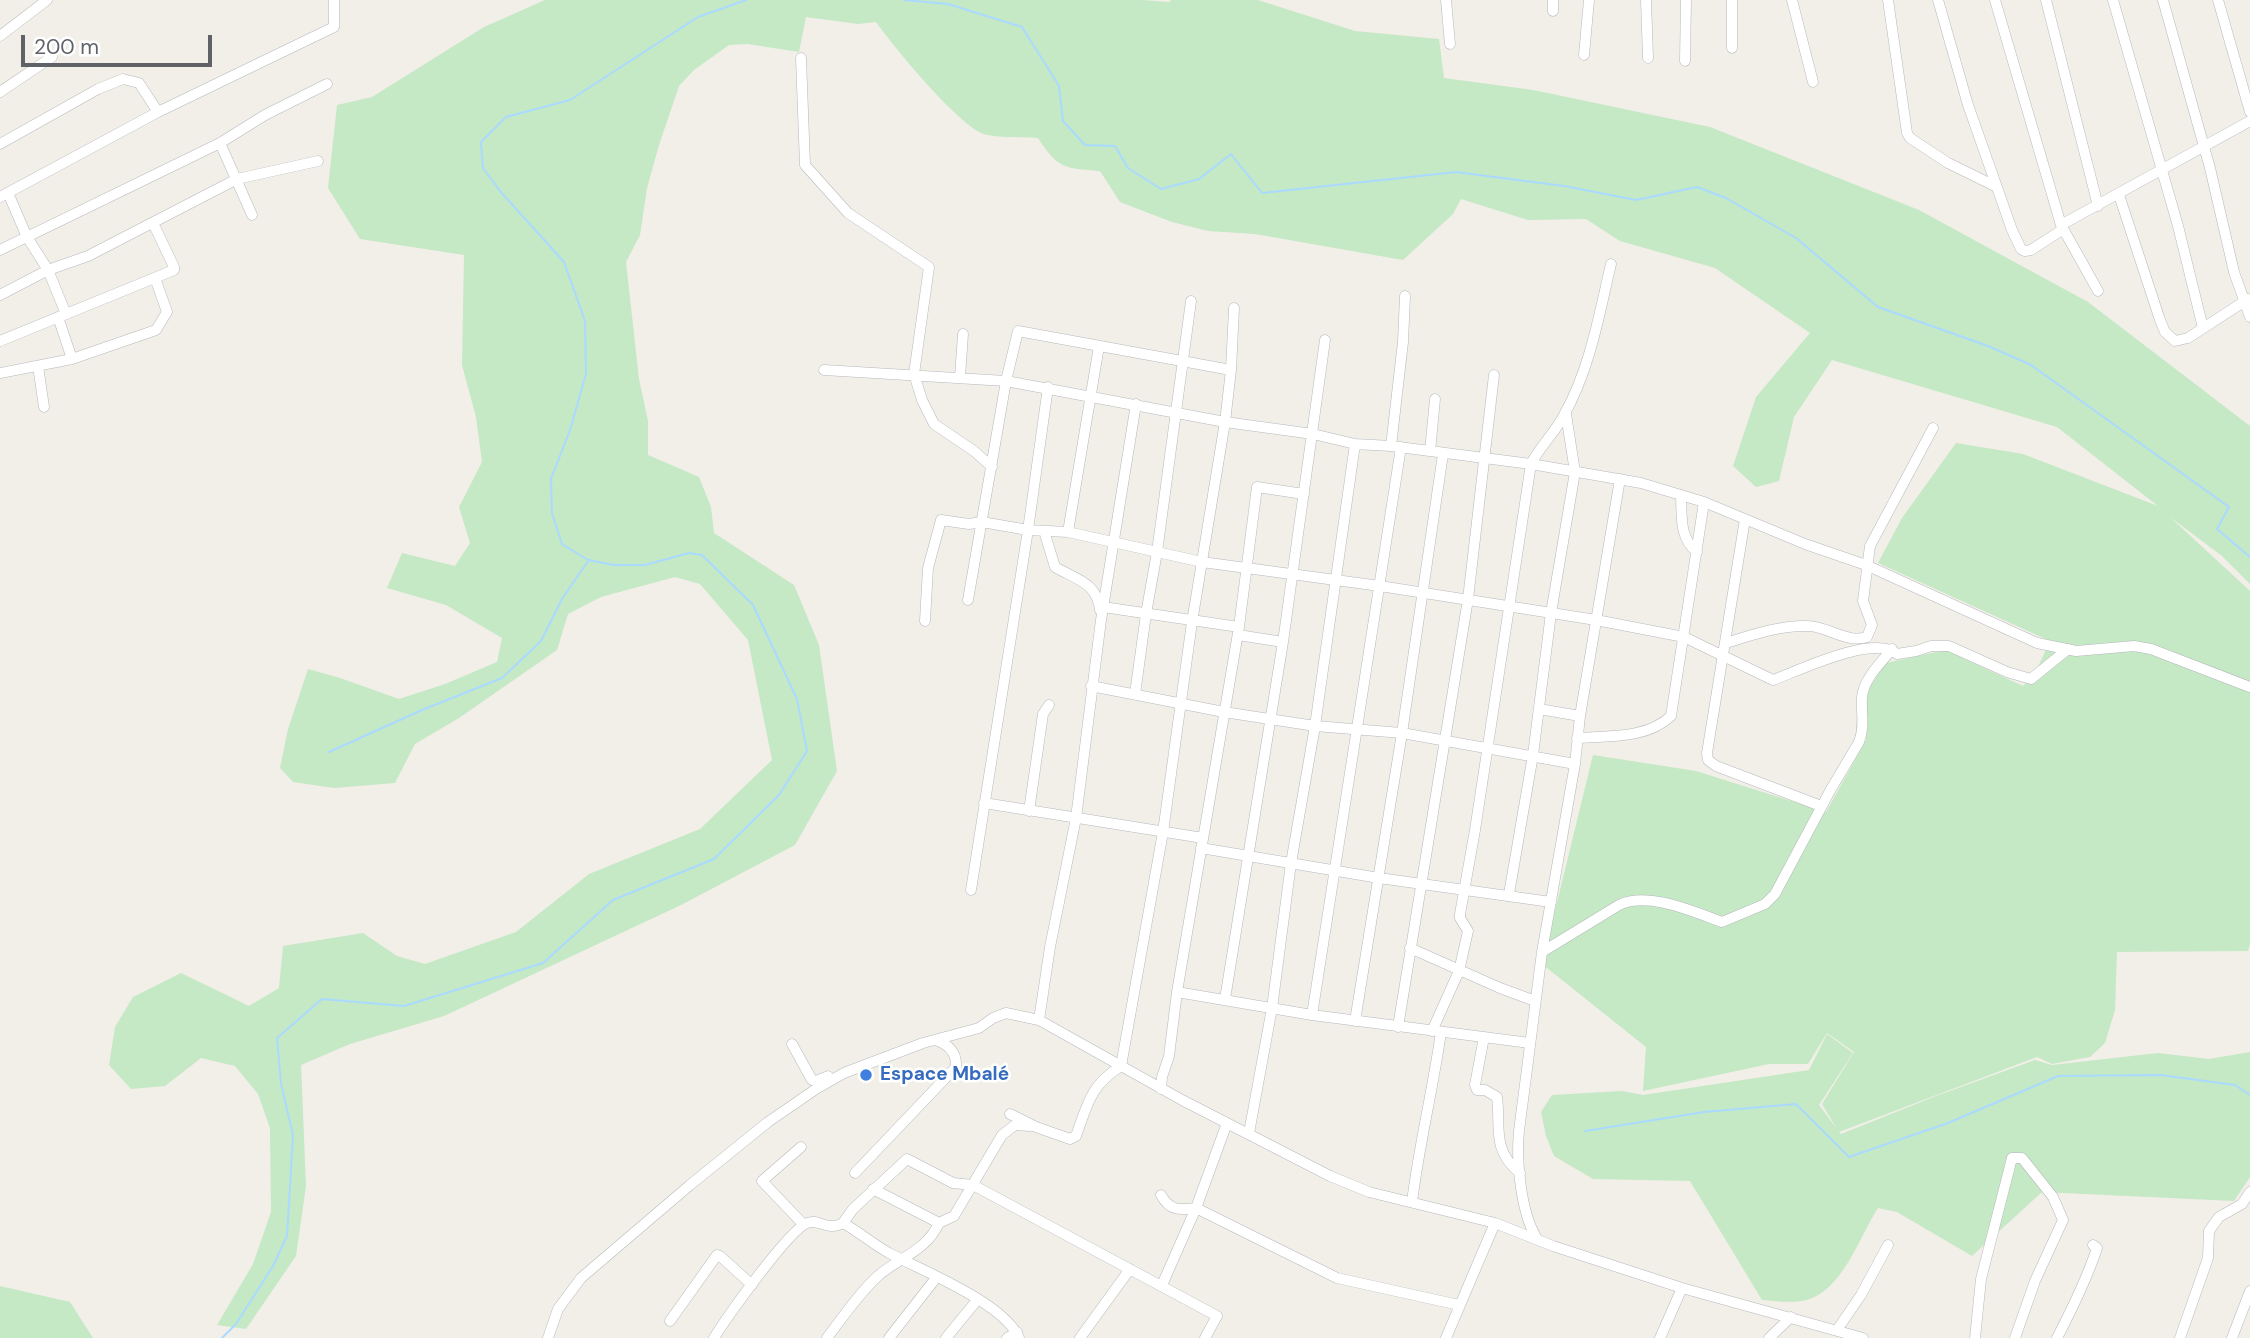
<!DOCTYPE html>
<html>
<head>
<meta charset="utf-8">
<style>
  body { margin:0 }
  #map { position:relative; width:2250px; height:1338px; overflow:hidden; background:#f1efe8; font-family:"DM Sans",sans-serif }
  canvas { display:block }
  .scale { position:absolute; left:21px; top:35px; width:191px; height:32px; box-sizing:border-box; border:4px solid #5f6368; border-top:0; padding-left:9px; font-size:21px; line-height:24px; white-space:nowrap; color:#5f6368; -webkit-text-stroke:5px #fff; paint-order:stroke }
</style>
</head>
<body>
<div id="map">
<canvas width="2250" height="1338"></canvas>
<div class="scale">200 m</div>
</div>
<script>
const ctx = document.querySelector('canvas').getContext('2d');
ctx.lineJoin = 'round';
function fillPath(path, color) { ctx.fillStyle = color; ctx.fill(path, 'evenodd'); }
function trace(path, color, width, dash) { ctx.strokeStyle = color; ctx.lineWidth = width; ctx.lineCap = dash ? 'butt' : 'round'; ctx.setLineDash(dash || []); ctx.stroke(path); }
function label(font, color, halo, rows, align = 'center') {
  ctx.font = font + ' "DM Sans",sans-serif'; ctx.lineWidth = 5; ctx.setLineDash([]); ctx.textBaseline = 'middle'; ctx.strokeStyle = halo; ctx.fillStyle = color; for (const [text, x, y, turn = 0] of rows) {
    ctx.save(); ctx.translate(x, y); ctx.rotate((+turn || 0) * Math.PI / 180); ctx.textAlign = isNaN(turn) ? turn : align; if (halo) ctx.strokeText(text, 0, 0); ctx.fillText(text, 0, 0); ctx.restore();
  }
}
fillPath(new Path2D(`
  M545 0H1143L1169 2 1171 0H1258L1355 31 1439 39 1444 78 1533 90 1710 127 1919 210 2088 302 2250 426V584L2222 556 2170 517 2250 591V944L2248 951 2117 952 2115 1010 2105 1043 2090 1057 2052 1064 2037 1057 1839 1132 1841 1134 1936 1096 2035 1060 2052 1065 2158 1053 2209 1059 2250 1052V1177L2234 1201 2042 1192 1972 1256 1897 1212 1878 1208C1859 1237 1841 1296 1801 1301 1789 1303 1774 1301 1762 1300L1690 1181 1593 1179 1554 1156 1546 1136 1541 1112 1552 1095 1622 1091 1643 1095 1809 1070 1827 1034 1853 1053 1819 1105 1837 1129 1822 1104 1854 1052 1827 1033 1808 1064H1769L1643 1091 1646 1047 1542 964 1593 755 1696 771 1826 812 1866 740 1867 691 1886 663 1945 650 2023 686 2036 671 2050 641 1878 563 1902 518 1956 443 2023 454 2158 506 2057 427 1832 360 1794 417 1779 481 1756 487 1733 466 1756 397 1810 333 1715 268 1620 241 1586 219 1528 220 1461 199 1453 214 1403 260 1255 234 1208 231 1172 222 1120 202 1100 171C1064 168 1058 169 1038 138 1023 137 997 138 984 134 959 126 893 46 876 22L858 24 806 17 799 52 748 44 729 45 694 70 679 86 659 145 647 188 640 235 626 262 639 379 648 421V455L699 477 711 507 714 533 794 585 819 645 837 771 795 845 681 905 444 1016 350 1044 301 1065 306 1186 296 1256 246 1329 217 1325 253 1264 271 1212 270 1128 258 1094 235 1066 201 1058 165 1086 131 1089 109 1065 115 1027 133 997 181 973 249 1006 279 988 283 946 363 933 397 956 425 964 516 932 589 874 700 829 772 760 748 640 700 584 675 577 601 597 568 614 557 650 459 718 415 744 395 783 334 788 293 782 280 768 288 729 308 669 340 678 399 699 445 684 497 662 502 638 446 605 387 588 402 553 455 566 470 543 459 507 482 462 476 417 462 365 464 255 360 239 328 188 337 105 372 97 484 27Z
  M0 1286 70 1302 93 1338H0Z`), '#c5e8c5');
trace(new Path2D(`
  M904 0 948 4 1022 27 1059 86 1063 121 1085 145 1115 146 1128 168 1161 189 1199 179 1231 154 1262 193 1456 172 1564 186 1636 200 1697 187 1726 198 1796 238 1878 307 1988 346 2031 365 2229 507 2217 529 2250 557
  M329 752 422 710 502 678 541 641 562 599 588 561
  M1585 1131 1704 1112 1796 1104 1849 1157 1948 1123 2058 1076 2160 1075 2235 1085 2250 1095
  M222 1338 236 1324 273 1266 287 1236 293 1135 281 1084 277 1038 322 999 404 1006 543 963 613 900 714 859 779 795 807 751 797 699 753 605 702 555 689 553 645 565H614L588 560 562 544 552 513 551 479 570 430 586 374 585 321 564 262 500 191 483 168 481 142 506 117 570 100 698 17 746 0`), '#aadaff', 2);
const minor = new Path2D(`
  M1446 0 1450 44
  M1646 0 1648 58
  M1732 0V48
  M1792 0 1813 82
  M1888 0 1907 133 1910 138 1948 163 1997 187
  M1938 0 1968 105 2012 230 2021 249 2025 251 2031 250 2062 230
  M1995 0 2061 225 2098 291
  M2046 0 2098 206
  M2113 0 2178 226 2203 328
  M2163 0 2210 168 2234 272 2250 317
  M2218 0 2250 112
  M1553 11V0
  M0 36 47 0
  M1584 55 1589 0
  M801 58 805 165 848 213 929 267 914 374 922 400 934 424 974 451 992 467
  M1685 61 1686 0
  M0 92 52 57
  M220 143 252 215
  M0 144 98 89 123 79 139 83 158 112
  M8 193 27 237 48 270 66 314
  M2119 195 2160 320 2165 332 2175 341 2188 338 2248 299
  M0 197 158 112 334 27V0
  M2061 225 2250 121
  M0 250 220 143 265 115 327 84
  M0 295 48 270 88 256 237 179 318 161
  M58 317 72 359
  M0 341 174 270V267L153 223
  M38 366 44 407
  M824 370 1006 381 1225 422 1313 434 1355 444 1391 446 1531 464 1641 483 1704 502 1805 544 1866 565 2037 643 2076 651 2134 646 2151 649 2250 687
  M0 373 72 359 156 330 167 312 155 278
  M960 377 963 334
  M1391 446 1403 342 1405 296
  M1430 451 1435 399
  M1681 495C1682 516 1679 538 1697 552
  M1745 519 1707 753 1708 760 1716 766 1821 806
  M1044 531 1055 567C1075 579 1097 582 1100 610
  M1068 532 1099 346
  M968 600 1006 381 1018 331 1231 370
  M1103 607 1239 627
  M925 621 928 568 941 520 969 524 982 522 1028 530 1068 532 1202 562 1380 586 1596 620 1684 637 1773 680C1800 670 1874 634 1897 654L1916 651 1931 646H1949L2007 672 2031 679 2068 649
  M1238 635 1283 642
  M1726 643C1752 635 1781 625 1808 626 1827 626 1848 644 1867 637L1872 625 1863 601 1870 546 1933 428
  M1091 686 1224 712 1315 726 1402 733 1575 764
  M1135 694 1146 614 1157 552 1191 301
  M1539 709 1580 716
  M1577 738C1608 736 1647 739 1671 716L1704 502
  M984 803 1203 838
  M1029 811 1043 714 1049 705
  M1201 848 1379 878 1551 902
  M971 890 1028 530 1048 387
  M1509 894 1533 755 1551 613 1575 472 1566 414
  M1410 948 1500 988 1535 1001
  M1542 952 1619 905C1649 891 1694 912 1722 922L1765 904 1775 894 1831 789 1859 742C1865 727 1861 712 1862 697 1864 678 1881 663 1892 649
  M1177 992 1239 627 1257 487 1304 494
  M1225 999 1283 642 1325 340
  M1312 1015 1401 447
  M1039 1020 1050 947 1076 818 1101 620 1136 404
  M1355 1021 1402 733 1443 454
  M1398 1027 1468 599 1494 375
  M1432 1031 1459 971 1468 931 1460 918V914L1475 830 1531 464C1540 446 1555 433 1564 415 1590 369 1599 315 1611 264
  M1484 1037 1475 1085 1477 1090H1485L1497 1097C1501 1126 1491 1150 1520 1173
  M792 1044 812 1080 816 1081 828 1076
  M1161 1089 1162 1077 1169 1056 1177 992 1312 1015 1530 1043
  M1010 1114 1036 1127 1070 1139 1076 1136C1088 1103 1090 1086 1121 1066L1163 832 1192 622 1225 422 1231 370 1234 308
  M1249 1133 1272 1008 1291 863 1315 726 1355 444
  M801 1147 762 1181 803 1224
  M855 1173 956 1067C957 1052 948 1044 935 1040
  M873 1189 939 1223 954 1216 1002 1135 1015 1125 1030 1126
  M1161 1195C1170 1211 1179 1210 1196 1208L1337 1278 1459 1305
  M1412 1202C1419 1145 1433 1089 1441 1032
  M843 1223 853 1209 907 1159 953 1183 973 1185 1217 1316 1205 1338
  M1536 1237C1521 1212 1516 1161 1519 1131L1542 952 1575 764 1580 716 1620 479
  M1162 1285 1196 1208 1227 1123
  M670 1321 717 1255 720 1256 752 1285
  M1837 1330 1861 1295 1888 1245
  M548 1338 558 1309 581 1278 690 1185 768 1122 816 1089 844 1073 923 1043 979 1028 993 1018 1006 1013 1039 1020 1182 1100 1330 1176 1369 1192 1495 1223 1553 1246 1682 1288 1863 1338
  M714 1338C727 1317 788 1231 807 1223 819 1218 827 1232 843 1223 859 1232 873 1244 889 1253 923 1271 1004 1303 1019 1338
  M827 1338C843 1317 859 1293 879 1275 901 1257 927 1250 939 1223
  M889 1338 936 1278
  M946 1338 978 1299
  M1007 1338 1017 1332
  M1080 1338 1130 1269
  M1446 1338 1495 1223
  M1660 1338 1682 1288
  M1769 1338 1791 1317
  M1975 1338 1981 1279 2012 1158H2022L2053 1197 2063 1220 2035 1281 2015 1338
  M2057 1338C2072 1309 2087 1279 2097 1248L2093 1245
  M2180 1338 2208 1258 2209 1231 2219 1217 2242 1204 2250 1192
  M2232 1338 2250 1291`);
trace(minor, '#b5b8bc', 11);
trace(minor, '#fff', 10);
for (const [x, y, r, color] of [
  [866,1075,7,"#3f7fe0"]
]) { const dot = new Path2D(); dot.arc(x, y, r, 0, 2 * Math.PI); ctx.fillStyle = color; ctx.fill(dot); trace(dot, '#fff', 2.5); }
label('bold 19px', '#366cbe', '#fff', [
  ["Espace Mbalé",880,1075]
], 'left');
</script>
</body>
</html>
